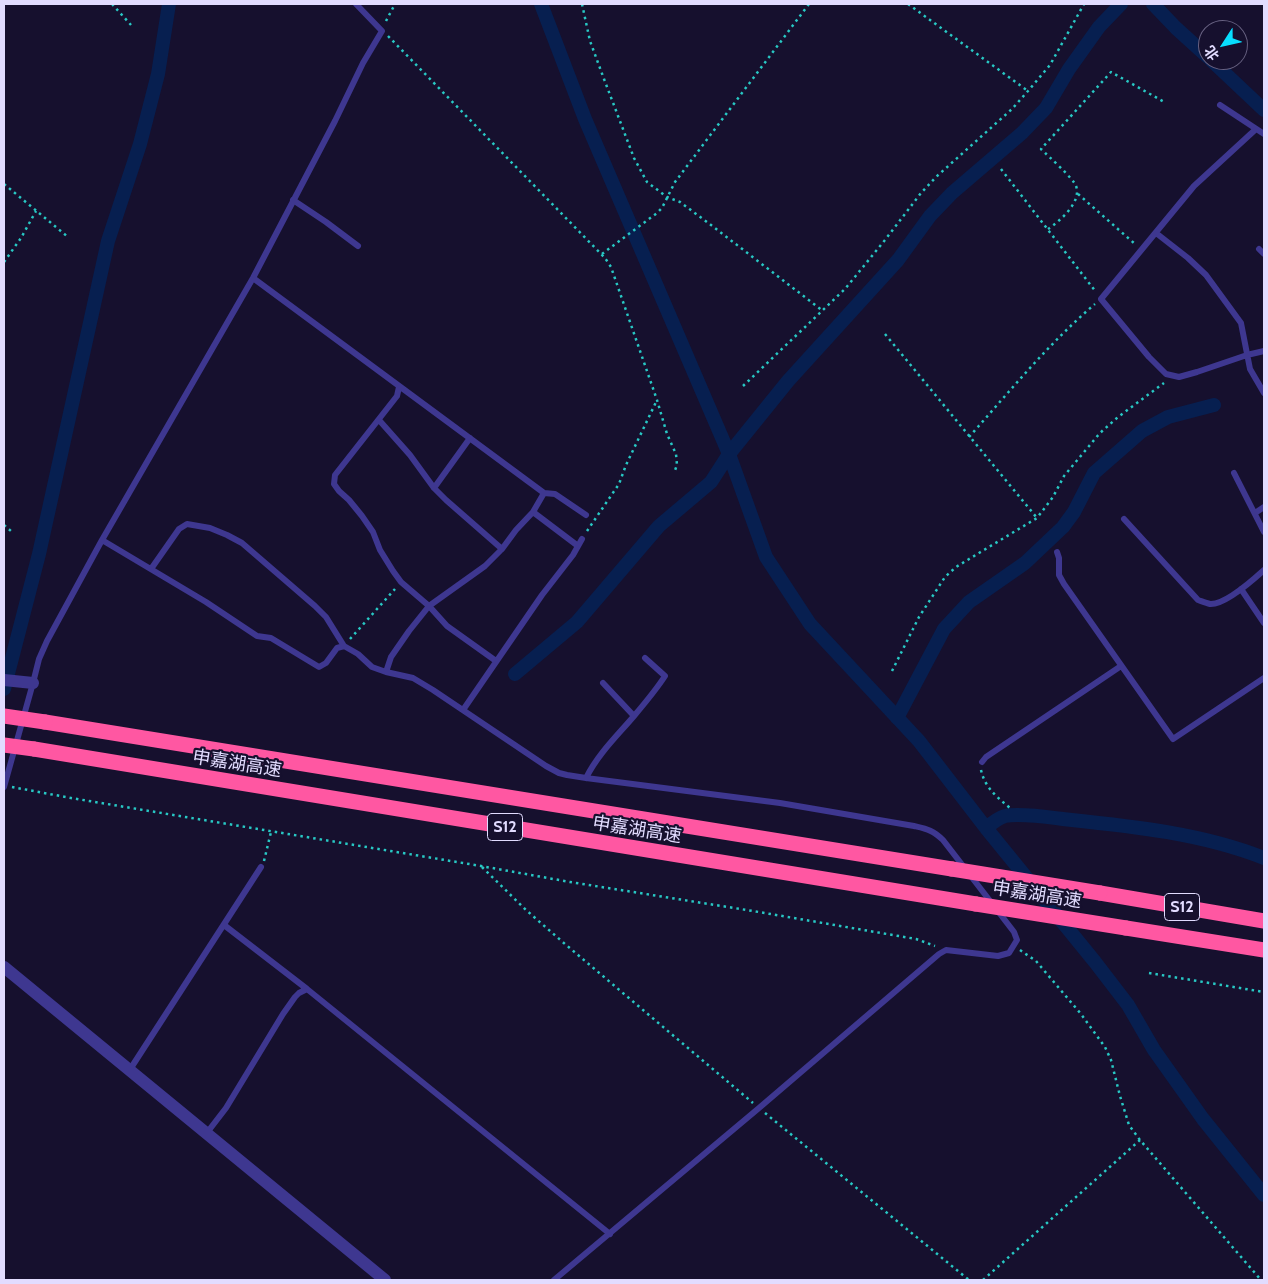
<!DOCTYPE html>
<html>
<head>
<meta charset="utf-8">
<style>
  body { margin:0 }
  #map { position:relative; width:1268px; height:1284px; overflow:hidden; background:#16102e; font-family:Cabin,"Noto Sans SC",sans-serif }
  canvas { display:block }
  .frame { position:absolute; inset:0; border:5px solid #e2dcff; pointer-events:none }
  .north { position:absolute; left:1198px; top:20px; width:50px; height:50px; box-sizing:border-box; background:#16102e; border:1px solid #686282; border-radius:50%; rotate:235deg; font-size:14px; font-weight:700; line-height:20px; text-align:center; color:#e2dcff }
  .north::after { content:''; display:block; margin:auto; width:18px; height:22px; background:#08deff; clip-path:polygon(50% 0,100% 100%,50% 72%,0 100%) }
</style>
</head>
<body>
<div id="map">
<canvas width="1268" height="1284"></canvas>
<div class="frame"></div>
<div class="north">北</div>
</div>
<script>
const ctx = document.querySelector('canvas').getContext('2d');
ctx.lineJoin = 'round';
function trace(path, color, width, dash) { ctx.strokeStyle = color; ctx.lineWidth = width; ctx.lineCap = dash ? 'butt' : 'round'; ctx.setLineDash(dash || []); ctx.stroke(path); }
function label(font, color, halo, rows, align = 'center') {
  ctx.font = font + ' Cabin,"Noto Sans SC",sans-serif'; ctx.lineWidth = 4.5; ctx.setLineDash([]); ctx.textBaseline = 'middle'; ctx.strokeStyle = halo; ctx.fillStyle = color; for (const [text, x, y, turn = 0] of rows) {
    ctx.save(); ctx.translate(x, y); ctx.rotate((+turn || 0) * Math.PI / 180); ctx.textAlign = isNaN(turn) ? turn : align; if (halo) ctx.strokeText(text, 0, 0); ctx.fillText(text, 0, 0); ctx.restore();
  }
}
trace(new Path2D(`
  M541 4 585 119 729 454 766 557 810 624 919 741 986 828 1095 962 1128 1005 1154 1050 1203 1119 1264 1195
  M1153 4 1176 28 1208 57
  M1211 60 1264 110
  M515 674 577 622 659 526 711 482 729 454 788 381 898 260 930 216 952 193 1022 133 1046 108 1069 69 1099 27 1121 4
  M4 689 39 554 108 241 140 144 158 74 169 4
  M897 718 944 629 969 602 1025 563 1063 527 1074 512 1094 473 1142 431 1168 417 1214 405
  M986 828C992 823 998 818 1005 816 1020 813 1047 817 1063 819 1130 826 1201 833 1264 858`), '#071f50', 14);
trace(new Path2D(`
  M112 4 131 25
  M582 4 590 41 604 79 634 158 647 182 667 197 680 202 707 222 823 311
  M908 4 1028 91
  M386 21 395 4
  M388 36 605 258 611 267 657 400 667 434 676 454 677 465 674 473
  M1001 169 1096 292
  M4 184 68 237
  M1078 194 1135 244
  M1048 229C1060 221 1082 202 1076 186 1074 179 1048 156 1041 149L1111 72 1166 103
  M602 254 657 213 662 208 675 182 809 4
  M4 262 21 238 36 211
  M885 334 1037 518
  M743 386 845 289 885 240 921 193 936 177 1012 109 1028 91 1050 65 1084 4
  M969 437C1010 391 1049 343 1095 304
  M4 525 11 531
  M587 531 619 484 626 465 657 400
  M350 639 395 589
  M892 671 919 617 945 577 956 567 979 553 1037 518 1053 497 1064 476 1100 433 1118 417 1164 383
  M981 770C985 788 997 797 1010 808
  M12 787 71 798 481 866 570 882 753 911 916 939 935 946
  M264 861 271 832
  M482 867 526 910 565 944 753 1103
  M1020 950 1036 961 1081 1014 1105 1047 1111 1060 1120 1096 1129 1125 1140 1140 1261 1280
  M1149 973 1264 992
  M765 1113 969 1280
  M983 1280 1140 1140`), '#28c8c4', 2.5, [2.5, 4]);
trace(new Path2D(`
  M1220 105 1264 134
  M1256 129 1194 186 1101 299 1149 357 1166 374 1179 377 1197 372 1247 355 1264 351
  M293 200 326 222 358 246
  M1156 233 1188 258 1206 275 1241 323 1250 369 1264 393
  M1259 249 1264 254
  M253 278 544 493 555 494 586 515
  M399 387 397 396 335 475 334 484 339 491 349 500 362 516 373 532 380 550 393 571 401 582 429 606 447 626 496 661
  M379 420 410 455 434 488 446 500 502 549
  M1234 473 1264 532
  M434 488 470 438
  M533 512 578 546
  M1255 513 1264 507
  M1124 519 1198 600C1201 601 1206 603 1210 604 1225 605 1253 580 1264 570
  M102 540 206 602 257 636 271 638 319 667 326 663 337 648 344 646 358 654 372 667 386 672 413 678 433 690 546 766 559 773 567 775 586 778 780 803 914 826C927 829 933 830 943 840L1014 932 1017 940 1009 953 998 956 946 950 939 954 759 1108 554 1280
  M1057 552 1059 558V575L1064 584 1173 739 1264 678
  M151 569 179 529 187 524 210 528 227 535 242 543 315 606 326 617 344 646
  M1241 589 1264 623
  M386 672 391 657 409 631 429 606 485 566 502 549 516 530 533 512 544 493
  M603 683 634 716
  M463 710 542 595 573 555 582 539
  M982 762 986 757 1121 666
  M586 778C598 754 617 736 634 716 645 703 656 690 665 676L645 658
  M4 787 33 683 39 659 47 641 102 540 253 278 335 121 363 63 382 31 356 4
  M224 925 307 989 610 1234
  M129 1071 261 867
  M206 1134 226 1108 283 1014 295 997 299 993 307 989`), '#3e3790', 6);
trace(new Path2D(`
  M4 680 33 683
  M4 967 385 1280`), '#3e3790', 12);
trace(new Path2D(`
  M45 722 952 869
  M34 749 976 904
  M1100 893 1264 921
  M1126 928 1264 950`), '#ff57a2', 15);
trace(new Path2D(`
  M4 716 45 722
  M4 745 34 749
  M952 869 1100 893
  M976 904 1126 928`), '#ff57a2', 15);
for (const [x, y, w] of [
  [505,827,35],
  [1182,907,35]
]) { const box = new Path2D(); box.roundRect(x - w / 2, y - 13.5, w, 27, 4); ctx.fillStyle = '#16102e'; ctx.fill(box); trace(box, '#e2dcff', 1); }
label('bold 16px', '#e2dcff', null, [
  ["S12",505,827],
  ["S12",1182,907]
]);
label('18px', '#e2dcff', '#16102e', [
  ["申嘉湖高速",237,764,9],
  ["申嘉湖高速",637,830,9],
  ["申嘉湖高速",1037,895,9]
]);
</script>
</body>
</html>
